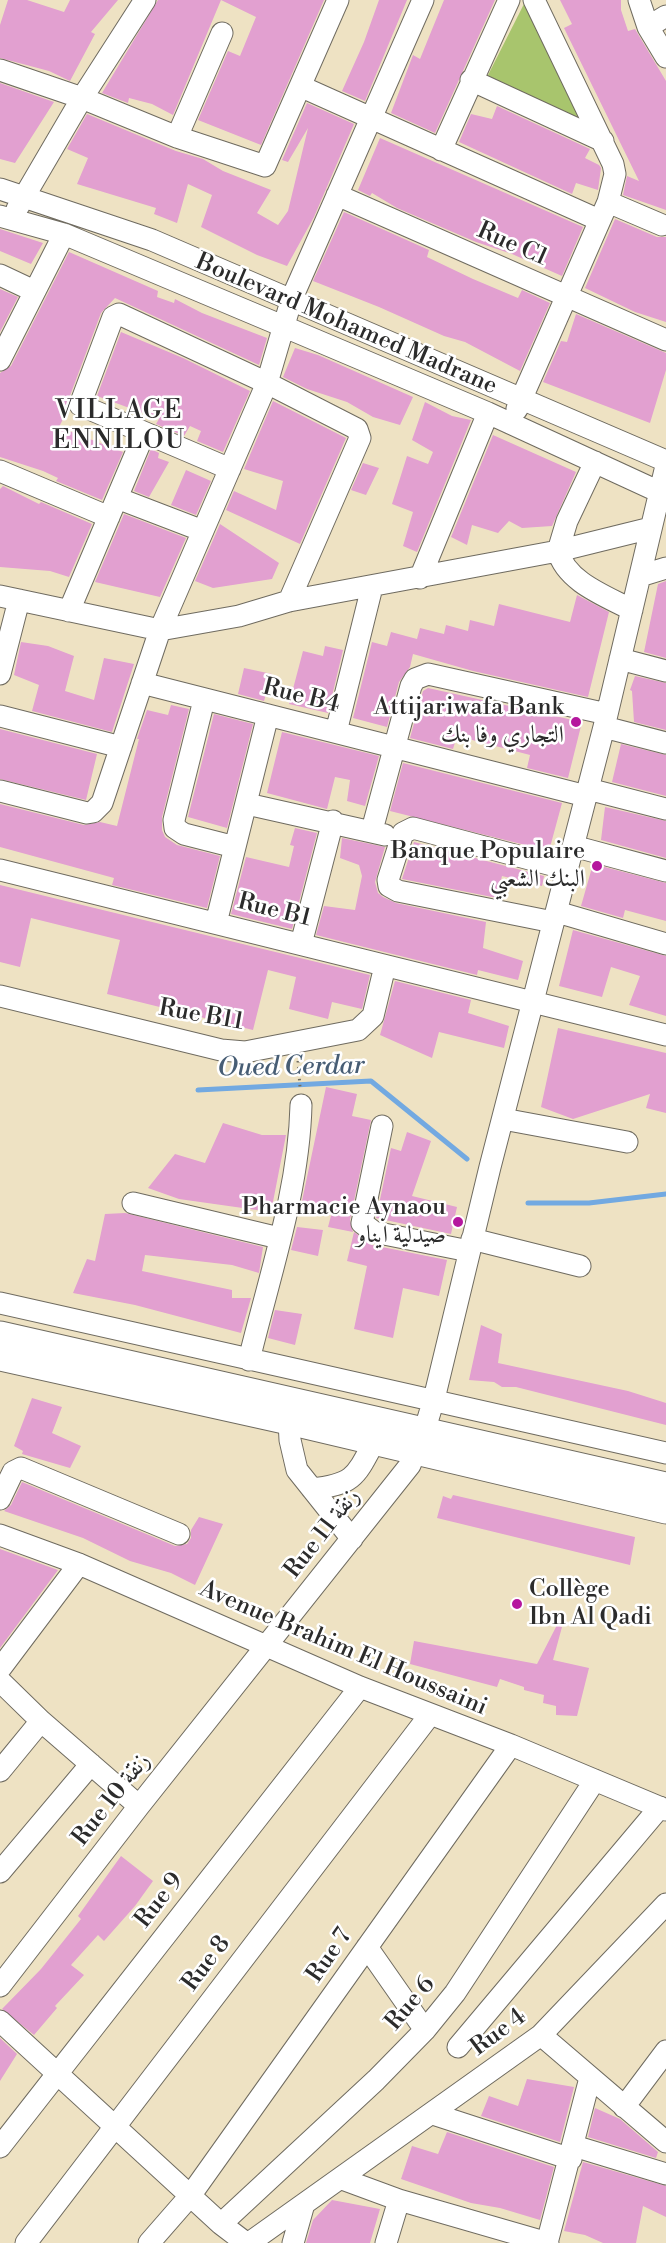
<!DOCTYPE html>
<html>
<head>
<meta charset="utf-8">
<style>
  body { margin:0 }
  canvas { display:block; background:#eee2c3 }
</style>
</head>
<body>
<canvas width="666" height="2243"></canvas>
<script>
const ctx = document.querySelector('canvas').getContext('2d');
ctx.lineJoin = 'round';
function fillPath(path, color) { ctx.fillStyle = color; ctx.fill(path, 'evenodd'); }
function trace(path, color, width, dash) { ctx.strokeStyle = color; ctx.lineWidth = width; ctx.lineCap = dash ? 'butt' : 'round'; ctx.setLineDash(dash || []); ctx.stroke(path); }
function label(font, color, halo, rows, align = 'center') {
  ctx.font = font + ' "Libre Bodoni",Amiri,serif'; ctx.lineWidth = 5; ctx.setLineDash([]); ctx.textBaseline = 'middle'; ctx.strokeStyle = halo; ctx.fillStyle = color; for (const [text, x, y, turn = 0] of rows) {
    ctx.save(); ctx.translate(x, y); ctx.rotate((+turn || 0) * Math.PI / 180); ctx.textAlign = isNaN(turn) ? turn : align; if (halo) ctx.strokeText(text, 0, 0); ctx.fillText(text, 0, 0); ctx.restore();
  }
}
fillPath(new Path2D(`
  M526 0 590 131 484 83Z`), '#a8c56d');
trace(new Path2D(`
  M198 1090 371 1081 467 1159
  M528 1203H589L666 1194`), '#72a9e1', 5);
fillPath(new Path2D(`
  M8 0H27L64 12 70 0H118L91 32 95 34 70 81 49 71 0 58V25Z
  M158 0H324L261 145 198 120 228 51 240 56 256 17 221 0 173 115 152 104 129 98 128 103 102 93Z
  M379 0H407L365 101 342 91 364 42Z
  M444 0H495L435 133 391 113 413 55 420 59Z
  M560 0H621V10L628 31 635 29 666 81V210L623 195 627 176 639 181 564 28 572 24Z
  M0 83 54 102 15 163 0 159Z
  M307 103 354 124 314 217 287 266 257 255 201 227 212 195 188 184 177 223 154 214 156 208 77 184 88 158 67 149 87 114 176 151 203 159 223 171 271 190 257 213 278 225 288 211 308 128 288 162 282 160Z
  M497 106 590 149 585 158 599 165 601 168 598 190 576 183 572 194 583 199 459 142 471 114 492 119Z
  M380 138 583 227 562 276 512 254 476 242 397 208 372 193 370 196 358 190Z
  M344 212 429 250 427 257 473 279 518 298 522 290 550 303 520 371 465 342 444 336 379 307 313 281Z
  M615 219 657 237H666V322L635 312 585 288Z
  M0 229 43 243 31 264 0 251Z
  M69 252 158 291 157 297 174 303 175 299 202 313 267 338 259 365 115 298 101 313 68 401V409L59 427 123 452 102 500 56 481 58 478 43 471 0 457V373L11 366Z
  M0 289 18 297 0 332Z
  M576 314 666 353V370L650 423 543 382 561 341 567 342Z
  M121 332 183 358 250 391 223 452 197 441 201 431 190 426 184 436 156 424 159 419 97 396Z
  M295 348 318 355 413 397 400 425 373 417 347 402 307 389 283 377Z
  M273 401 346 438 300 544 226 510 234 491 276 510 283 481 244 469Z
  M425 402 452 416 471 420 417 552 403 546 413 512 392 504 407 456 428 464 433 452 412 440Z
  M493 435 576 472 552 526 522 528 509 521 498 533 472 525 467 545 451 537Z
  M151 449 159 453 158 458 169 462 149 497 134 491Z
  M363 463 379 468 366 495 351 490Z
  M186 470 211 481 196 515 171 505Z
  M3 486 39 504 41 502 92 524 69 577 50 571 0 567V489Z
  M124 514 186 538 160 597 95 582Z
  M220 524 279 563 272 579 213 588 195 581Z
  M666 581V658L644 652 658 584Z
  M577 595 609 612 588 697 473 671 413 654 410 667 399 682 387 727 353 718 372 642 387 646 391 632 417 639 420 628 444 634 446 625 468 631 470 620 494 626 499 604 570 622Z
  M21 642 48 646 74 656 65 691 94 700 104 658 134 664 112 732 32 711 39 685 14 675Z
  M325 646 343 650 328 713 289 704 303 651 323 656Z
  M244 668 272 674 264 701 238 694Z
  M635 676 666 683V730L634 722 632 691 630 690Z
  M428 688 582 722 568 778 527 768 530 755 457 736 453 749 410 738 423 691Z
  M171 705 189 709 162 817V830L165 837 177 845 220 856 207 908 112 885 114 878 0 847V804L84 825 100 822 117 826 139 739H137L147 710 168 715Z
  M214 714 253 724 227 828 188 817Z
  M0 729 97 754 86 800 0 779Z
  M282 732 379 756 365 806 347 801 350 780 335 777 327 809 267 793Z
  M621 744 666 755V796L612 782Z
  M403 763 562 803 549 851 390 811Z
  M605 807 666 821V858L601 840Z
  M295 828 317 833 292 929 231 914 246 857 289 867 294 846 290 845Z
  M342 838 385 847 375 882 378 893 383 897 396 903 486 922 483 948 523 961 518 980 478 970 477 975 316 935 324 906 355 910 362 876 359 865 340 858Z
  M414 842 544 876 542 886 502 876 497 898 402 879Z
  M593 864 666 883V921L625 910 623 918 581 906Z
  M0 885 370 975 362 1009 332 1002 328 1019 289 1009 296 977 268 970 253 1030 107 994 120 940 31 918 20 967 0 962Z
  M573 930 666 956V1016L629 1005 640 976 611 967 602 997 559 986Z
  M395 981 471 1000 468 1013 509 1026 504 1048 439 1032 432 1058 380 1035Z
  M558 1028 666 1053V1113L646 1108 650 1094 573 1119 541 1107Z
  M326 1087 357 1094 352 1116 371 1120 350 1220 353 1232 328 1227 333 1208 302 1201Z
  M223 1123 262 1135H286L271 1212 179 1199 148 1188 175 1154 205 1163Z
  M407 1132 431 1141 412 1196 457 1207 451 1234 376 1218 391 1148 401 1151Z
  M125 1213 263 1247 259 1273 232 1265 145 1255 142 1271 232 1290V1298H251L241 1333 135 1305 73 1293 87 1259 95 1261 105 1214Z
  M297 1227 323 1230 318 1256 291 1250Z
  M354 1232 372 1245 447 1260 439 1296 403 1288 393 1338 354 1329 367 1266 347 1261Z
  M275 1310 302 1314 295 1345 268 1338Z
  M481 1325 502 1334 498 1363 628 1391 666 1403V1425L516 1387H502L494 1382 469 1380Z
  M32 1398 62 1407 52 1433 81 1446 70 1468 22 1454 23 1451 14 1446Z
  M22 1482 175 1546 187 1544 191 1538V1530L199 1517 223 1524 195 1585 171 1573 130 1561 83 1538 4 1511 11 1505Z
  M453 1495 635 1537 630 1565 437 1518 443 1496 451 1499Z
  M0 1549 58 1570 0 1648Z
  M557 1625 562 1627 553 1660 589 1668 577 1716 556 1715V1706L543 1703 544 1695 524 1690V1687L500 1679 497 1687 410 1664 414 1641 537 1664Z
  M121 1856 153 1881 135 1906 104 1941 98 1935 71 1965 84 1975 55 2006 57 2008 34 2035 2 2009 41 1969 81 1919 78 1916Z
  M0 2038 17 2054 0 2081Z
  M527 2079 574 2087 560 2142 481 2116 489 2096 518 2106Z
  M595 2108 620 2119 658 2152 656 2158 588 2137Z
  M447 2132 554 2167 540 2220 500 2208 471 2203 401 2179 412 2146 438 2154Z
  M583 2162 666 2186V2217L643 2206 636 2243H603L585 2235 564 2231Z
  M332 2200 380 2209 370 2243H306L313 2220Z`), '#e2a0d0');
const minor = new Path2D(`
  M639 0 648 27 666 57
  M648 27 666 16
  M0 70 82 98 177 137 265 166 338 0
  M471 80 603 141
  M302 87 599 220
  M177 137 222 33
  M441 150 509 0
  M0 189 152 240 666 461
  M337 195 666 340
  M608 202 662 225
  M17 209 82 98 145 0
  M0 216 64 234 285 327 488 413 666 495
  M0 275 34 291
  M0 360 64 234
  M517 409 608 202 615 174 613 164 534 0
  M595 462 567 521 558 551C566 582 606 596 632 610
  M230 469 80 405 113 317 119 314 267 383 357 429 360 438 289 601
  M0 471 109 517
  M117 498 203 531
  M640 576 666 568
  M420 578 488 413
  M0 596 160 630 239 616 289 601 558 551 651 528
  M69 611 144 434
  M620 659 666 671
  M0 674 19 600
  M142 683 586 796
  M204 700 174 820 175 828 184 834 235 847
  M0 716 121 747
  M604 727 666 743
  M336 732 372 587
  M588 789 666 809
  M0 791 87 813 93 812 102 803 160 630 267 383 292 298 423 0
  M247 804 385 835
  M372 830 411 686 415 679 428 674 607 714
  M573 846 666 871
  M0 870 666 1035
  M557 912 666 944
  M553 922 398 891 389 886 388 880 403 833 413 828 567 869
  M216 923 268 715
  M301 944 333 821
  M0 996 221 1050 245 1052 358 1030 373 1016 385 966
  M503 1119 627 1142
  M382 1126 362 1223 374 1232 469 1251
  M133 1203 279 1238
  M472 1239 580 1266
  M0 1303C222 1354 444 1401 666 1453
  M249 1360C269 1277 299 1191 301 1105
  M289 1421 290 1440 297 1470 352 1539
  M312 1489C353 1484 355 1478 374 1442
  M0 1499 13 1472 21 1468 179 1534
  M0 1535 79 1564 360 1687 511 1745 666 1810
  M0 1669 79 1564
  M0 1681 41 1721 139 1806
  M0 1771 41 1721
  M0 1872 91 1764
  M367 1947 425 2030
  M0 1986 139 1806 410 1465 424 1432 434 1399 490 1167 604 727 666 466
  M0 2021 221 2224 246 2243
  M541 2035 666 2142
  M458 2047 660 1807
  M624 2107 666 2051
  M433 2114 571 2159
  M574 2146 666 2174
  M0 2147 360 1687
  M342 2179 399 2200 548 2243
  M221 2224 376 2080 425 2030 455 1993 595 1780
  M26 2243 429 1716
  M149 2243 190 2196 511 1745
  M249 2243 541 2035 666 1904
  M293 2243 304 2204
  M386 2243 399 2200
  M547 2243 590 2078`);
const major = new Path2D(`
  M0 1335 666 1486
  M0 1357 289 1421 666 1510`);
trace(minor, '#6f6b60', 23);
trace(major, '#6f6b60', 29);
trace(new Path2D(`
  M298 1061 300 1087`), '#6f6b60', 3, [1.5, 4.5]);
trace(minor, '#fff', 21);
trace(major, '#fff', 27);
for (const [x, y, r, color] of [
  [576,722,6,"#b5179e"],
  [597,866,6,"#b5179e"],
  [458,1222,6,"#b5179e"],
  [517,1604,6,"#b5179e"]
]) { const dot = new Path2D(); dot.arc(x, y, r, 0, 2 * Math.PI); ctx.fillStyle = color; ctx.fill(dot); trace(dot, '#fff', 2); }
label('24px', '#2b2b2b', '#fff', [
  ["Rue C1",512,245,24],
  ["Boulevard Mohamed Madrane",346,325,23],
  ["Rue B4",301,697,14],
  ["Rue B1",274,911,14],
  ["Rue B11",201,1016,10],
  ["Rue 11 زنقة",323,1534,-52],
  ["Avenue Brahim El Houssaini",343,1649,23],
  ["Rue 10 زنقة",112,1800,-52],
  ["Rue 9",160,1901,-52],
  ["Rue 7",330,1956,-55],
  ["Rue 8",207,1964,-53],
  ["Rue 6",411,2004,-50],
  ["Rue 4",499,2033,-37]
]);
label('24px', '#2b2b2b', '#fff', [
  ["Attijariwafa Bank",564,708],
  ["التجاري وفا بنك",564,736],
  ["Banque Populaire",585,852],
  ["البنك الشعبي",585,880],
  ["Pharmacie Aynaou",446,1208],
  ["صيدلية ايناو",446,1236],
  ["Collège",529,1590,"left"],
  ["Ibn Al Qadi",529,1618,"left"]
], 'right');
ctx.letterSpacing = '1.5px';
label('26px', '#2b2b2b', '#fff', [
  ["VILLAGE",119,412],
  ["ENNILOU",119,442]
]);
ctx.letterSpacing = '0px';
label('italic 26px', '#475d74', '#fff', [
  ["Oued Cerdar",291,1068,-1]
]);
</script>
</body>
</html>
